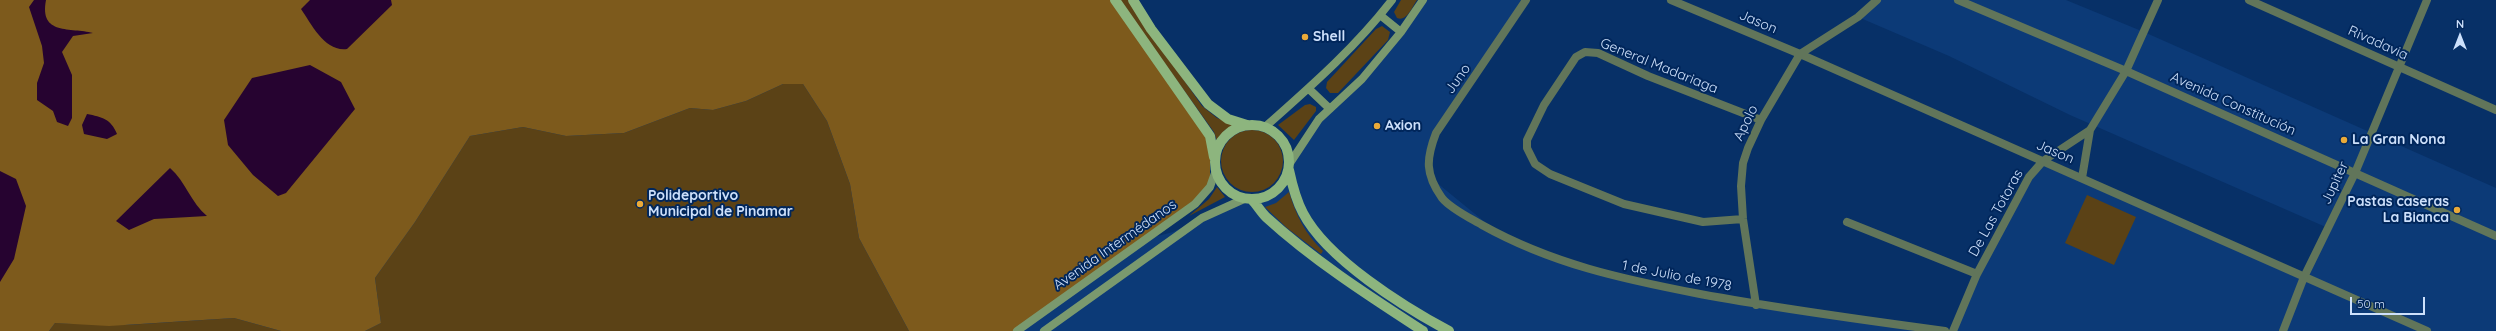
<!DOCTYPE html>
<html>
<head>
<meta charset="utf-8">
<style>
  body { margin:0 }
  #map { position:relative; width:2496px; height:331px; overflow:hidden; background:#073067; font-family:Quicksand,sans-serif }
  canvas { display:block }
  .north { position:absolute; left:2440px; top:16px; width:40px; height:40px; -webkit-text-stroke:3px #00265b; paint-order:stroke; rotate:0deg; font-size:11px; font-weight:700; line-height:16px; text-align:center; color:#cde0fb }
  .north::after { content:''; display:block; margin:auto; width:14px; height:18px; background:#cde0fb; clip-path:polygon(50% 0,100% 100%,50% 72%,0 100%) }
  .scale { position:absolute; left:2350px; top:297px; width:75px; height:18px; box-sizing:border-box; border:2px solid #cde0fb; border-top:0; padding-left:5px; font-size:12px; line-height:14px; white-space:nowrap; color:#cde0fb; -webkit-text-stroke:3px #00265b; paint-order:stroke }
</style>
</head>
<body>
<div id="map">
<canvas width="2496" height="331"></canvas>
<div class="north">N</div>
<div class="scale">50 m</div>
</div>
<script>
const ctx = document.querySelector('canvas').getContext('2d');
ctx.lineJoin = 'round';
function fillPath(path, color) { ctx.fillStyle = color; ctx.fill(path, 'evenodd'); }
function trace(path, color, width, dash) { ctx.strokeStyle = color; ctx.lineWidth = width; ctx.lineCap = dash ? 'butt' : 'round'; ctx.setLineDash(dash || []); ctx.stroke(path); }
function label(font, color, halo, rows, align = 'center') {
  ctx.font = font + ' Quicksand,sans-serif'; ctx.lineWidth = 4; ctx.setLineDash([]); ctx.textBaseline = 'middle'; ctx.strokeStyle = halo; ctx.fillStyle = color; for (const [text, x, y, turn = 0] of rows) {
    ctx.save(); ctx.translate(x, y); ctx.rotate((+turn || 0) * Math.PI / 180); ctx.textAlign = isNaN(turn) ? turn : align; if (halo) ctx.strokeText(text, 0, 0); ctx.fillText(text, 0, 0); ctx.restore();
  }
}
fillPath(new Path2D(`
  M1423 0H1526L1436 133 1428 153 1431 178 1502 236 1634 281 1945 331H1018L1150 238 1173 232 1220 209 1265 197 1276 191 1285 181 1290 163 1330 109 1401 32Z
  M1877 0H2066L2144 32 2496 188V331H1953L1977 274 2043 161 2304 277 2328 228 2070 115 1949 56 1858 17Z`), '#0c3a77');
fillPath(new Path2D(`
  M1119 0H1128L1202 106 1217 118 1235 125 1225 130 1217 141 1214 132Z
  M1401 0H1417C1412 7 1407 22 1397 18L1394 12Z
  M1382 26 1390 32 1388 40 1338 93H1330L1326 88 1327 82 1376 29Z
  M783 84H803L827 121 850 184 859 238 909 331H365L381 323 375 278 415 222 470 136 523 127 566 136 624 133 690 108 713 110 746 101Z
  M1310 104 1316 107V111L1294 140 1278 125 1305 105Z
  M1221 161a31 31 0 1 1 62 0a31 31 0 1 1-62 0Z
  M1217 187 1225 197 1189 216 1209 199Z
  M1289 192C1296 215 1305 234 1323 251L1321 254 1287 228 1265 207 1276 203Z
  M2087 195 2136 217 2114 265 2065 243Z
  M234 318 281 331H49L55 323 126 325Z`), '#5b4216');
fillPath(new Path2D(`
  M0 0H1115L1210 136V187L1205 195 1018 331H909L859 238 850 184 827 121 803 84H783L746 101 713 110 690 108 624 133 566 136 523 127 470 136 415 222 375 278 381 323 365 331H281L234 318 109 326 55 323 49 331H0Z`), '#7d5a1c');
fillPath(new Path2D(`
  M34 0H46C39 36 71 27 93 33L73 36 62 52 72 75V118L68 126 57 122 53 111 37 100V83L44 63 42 46 29 7Z
  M310 0H391L392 5 347 49C325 52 312 25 301 9Z
  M310 65 341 82 355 109 286 193 278 196 253 175 228 145 224 120 252 78Z
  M87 114C102 117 111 119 117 134L107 139 84 134 82 125Z
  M170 168C186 182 191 203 207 216L154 219 129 230 116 221Z
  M0 171 16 179 26 206 14 259 0 282Z`), '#260330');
trace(new Path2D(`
  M1526 0 1436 133C1426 159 1425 174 1442 198 1451 209 1470 218 1482 225 1552 264 1622 279 1700 294 1781 309 1863 320 1945 331
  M1671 0 1800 54 2427 331
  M1958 0 2126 71 2496 236
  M2249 0 2496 110
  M2082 178 2090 130
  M1743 219 1703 222 1624 204 1550 174 1535 164 1527 148V140L1544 105 1576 57 1585 52 1598 53 1648 76 1761 120
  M1847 222 1977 274
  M1756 305 1743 219 1741 186 1743 163 1748 148 1761 120 1800 54 1858 17 1877 0
  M1953 331 1977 274 2029 177 2043 161 2090 130 2126 71 2158 0
  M2283 331 2304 277 2355 173 2427 0`), '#61755a', 8);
trace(new Path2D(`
  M1380 15 1401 32
  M1309 89 1330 109
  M1265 127C1310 87 1355 48 1392 0
  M1290 163 1319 119 1362 79 1401 32 1423 0
  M1017 331 1195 204 1210 187 1216 170
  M1044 331 1202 218 1244 199`), '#7a996e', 8);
trace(new Path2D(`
  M1115 0 1210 136 1214 157
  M1133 0 1151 29 1208 104 1228 119 1247 125
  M1215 162a37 37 0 1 1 74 0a37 37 0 1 1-74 0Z
  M1289 170C1292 184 1296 200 1303 213 1327 259 1404 307 1449 331
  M1252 200C1257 205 1261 212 1266 217 1313 260 1369 296 1423 331`), '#8db57e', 10);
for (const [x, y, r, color] of [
  [1305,37,4,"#eaaa39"],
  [1377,126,4,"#eaaa39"],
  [2344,140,4,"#eaaa39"],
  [640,204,4,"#eaaa39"],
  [2457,210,4,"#eaaa39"]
]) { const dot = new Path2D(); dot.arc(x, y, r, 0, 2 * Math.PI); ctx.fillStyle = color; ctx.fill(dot); trace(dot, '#00265b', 1.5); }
label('14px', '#cde0fb', '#00265b', [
  ["Jason",1758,22,23],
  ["Rivadavia",2378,43,24],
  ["General Madariaga",1659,66,22],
  ["Juno",1458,79,-55],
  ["Avenida Constitución",2233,104,24],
  ["Apolo",1746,123,-64],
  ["Jason",2055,152,23],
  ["Jupiter",2335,183,-65],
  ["De Las Totoras",1996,213,-61],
  ["Avenida Intermédanos",1115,245,-35],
  ["1 de Julio de 1978",1677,276,11]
]);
label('bold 14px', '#cde0fb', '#00265b', [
  ["Shell",1313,37],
  ["Axion",1385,126],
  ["La Gran Nona",2352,140],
  ["Polideportivo",648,196],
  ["Municipal de Pinamar",648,212],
  ["Pastas caseras",2449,202,"right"],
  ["La Bianca",2449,218,"right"]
], 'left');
</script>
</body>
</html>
